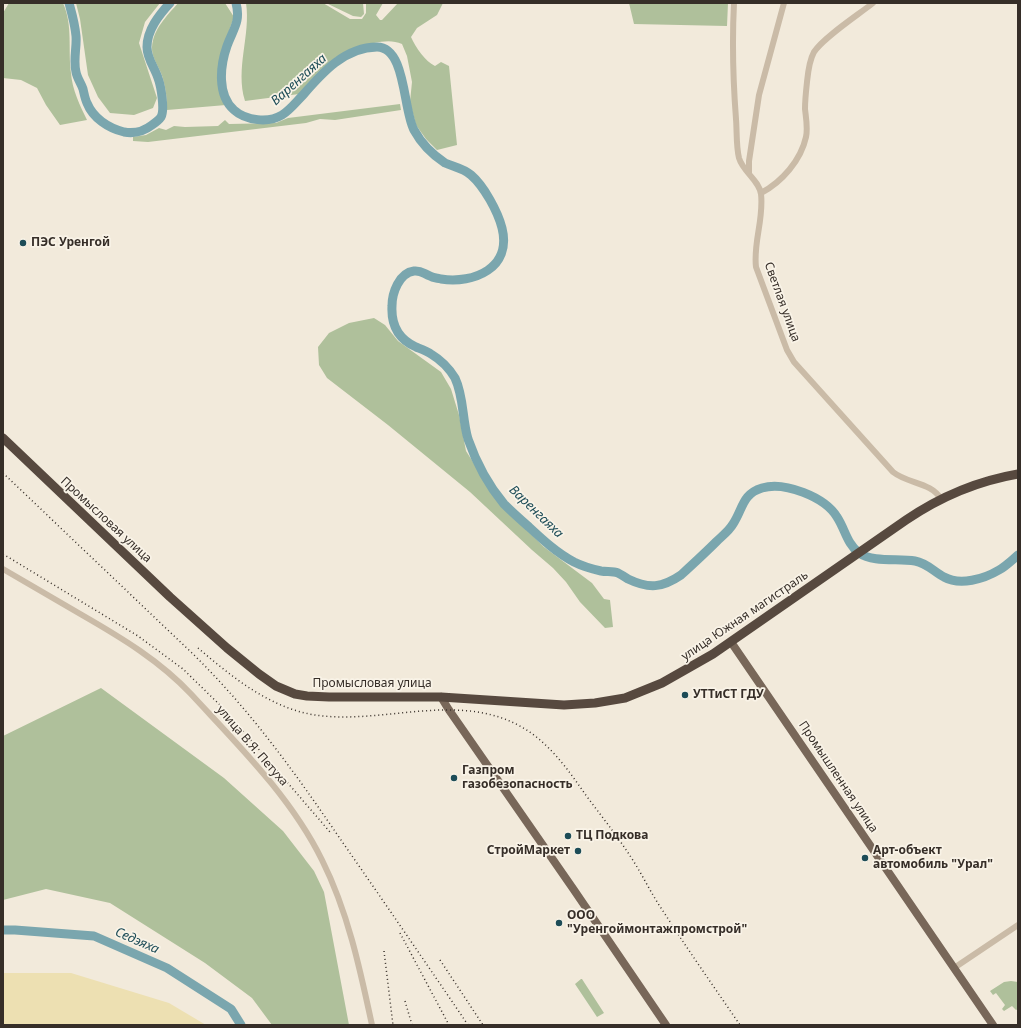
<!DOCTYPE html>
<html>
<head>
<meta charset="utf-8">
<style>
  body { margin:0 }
  #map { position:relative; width:1021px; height:1028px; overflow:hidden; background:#f2eadb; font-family:"Noto Sans",sans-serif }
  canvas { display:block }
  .frame { position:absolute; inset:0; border:4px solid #362e28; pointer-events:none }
</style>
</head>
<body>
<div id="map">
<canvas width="1021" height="1028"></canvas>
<div class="frame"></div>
</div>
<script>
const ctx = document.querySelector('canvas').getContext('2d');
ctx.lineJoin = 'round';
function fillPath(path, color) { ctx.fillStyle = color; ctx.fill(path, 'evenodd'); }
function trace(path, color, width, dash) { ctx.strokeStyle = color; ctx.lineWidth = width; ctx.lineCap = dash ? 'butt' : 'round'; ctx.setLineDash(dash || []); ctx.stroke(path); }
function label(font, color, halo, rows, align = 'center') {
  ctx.font = font + ' "Noto Sans",sans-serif'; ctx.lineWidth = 3.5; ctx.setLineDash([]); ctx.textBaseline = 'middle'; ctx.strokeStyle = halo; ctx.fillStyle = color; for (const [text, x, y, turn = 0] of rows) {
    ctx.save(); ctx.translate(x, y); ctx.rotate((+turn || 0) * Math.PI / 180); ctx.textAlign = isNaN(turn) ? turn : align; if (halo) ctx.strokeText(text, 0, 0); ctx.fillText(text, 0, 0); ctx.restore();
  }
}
fillPath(new Path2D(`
  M9 3H63C73 25 68 50 71 73 72 89 80 106 87 120L60 125 46 105 37 88 21 80 3 78V13Z
  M76 3H160L145 22 139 43 157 98 153 108 134 115 110 113 98 97 88 75 80 19Z
  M178 3H225L234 17C226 40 213 68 220 93 222 97 224 101 226 105L167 110C167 99 166 89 163 79 161 69 151 58 152 47 153 29 167 16 178 3Z
  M246 3H323L350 19H362L366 13V3H383L376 15 380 20H382L398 3H443L437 15 417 28 411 37C416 48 425 61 435 66L441 62 449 66 457 145 437 150 426 139 416 125 410 102 412 82 407 56 402 44C393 40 384 41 374 43 338 50 322 66 299 94L245 101C235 68 251 35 246 3Z
  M326 3H363L364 14 361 17 353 16Z
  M629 3H728L727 26 634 24Z
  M400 104 401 110 335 120 320 119 306 123 148 142 133 141V137L146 135 159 128 166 130 174 126 185 127 218 126 225 120 229 124 276 123 288 118Z
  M374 318 385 325 398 341 441 372 451 389 459 415 466 451 499 503 544 547 592 583 604 599 610 600 613 627 605 628 580 602 566 582 553 568 532 550 470 492 388 425 327 378 319 365 318 347 329 333 349 323Z
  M101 688 224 778 283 831 314 871 324 892 349 1025H272L252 998 205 963 110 903 46 889 3 900V736Z
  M581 979H582L604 1013 597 1017 575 984Z
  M1011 981 1018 982V1009L1016 1010 1012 1006 1004 1011 1002 1009 1005 1005 996 993 993 995 990 991 1004 982Z`), '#afc09b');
fillPath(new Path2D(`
  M3 973H71L169 1003 206 1025H3Z`), '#ede0b2');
trace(new Path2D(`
  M69 3C72 14 75 24 76 36 77 47 73 60 76 72 77 78 81 83 83 89 84 93 85 99 87 103 93 118 108 128 124 132 135 134 143 132 152 125 155 123 159 120 161 117 165 110 161 86 158 78 155 68 147 59 147 47 147 30 159 15 170 3
  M236 3C241 22 233 29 227 46 220 66 217 95 234 110 246 121 269 123 282 115 290 110 296 102 303 95 322 73 345 47 377 47 406 47 403 110 414 130 421 143 433 155 445 163 454 167 463 168 471 175 484 186 498 212 502 228 512 268 474 284 441 279 437 278 433 278 430 276 424 274 421 270 414 271 399 273 392 293 392 306 391 325 398 339 416 347 421 349 427 351 431 354 441 360 449 368 455 378 464 397 462 419 468 439 476 462 489 486 504 504 512 512 521 520 529 527 543 540 557 553 574 562 582 566 592 569 601 571 607 572 613 571 618 573 622 575 625 577 628 579 649 589 662 588 681 575 693 564 705 553 716 542 722 536 729 531 733 524 743 509 742 494 762 488 784 481 825 497 837 517 845 529 847 544 859 553 874 563 898 558 915 561 927 563 934 572 944 577 960 586 984 579 999 570 1006 566 1012 560 1018 555
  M3 930H15L94 936 167 968 231 1009 241 1025`), '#7aa6ae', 9);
trace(new Path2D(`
  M734 3C732 42 733 80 736 119 737 131 736 146 739 158 743 172 759 180 761 194 764 219 753 243 756 267L787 350 794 362 893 472C908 484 931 482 941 499
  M749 173V161L759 95 784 3
  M761 193C782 182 801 160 806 137 808 128 806 118 805 109 805 100 806 91 807 82 808 72 809 61 814 52 824 37 858 15 873 3
  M3 569C29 584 56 600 82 615 122 638 160 661 191 694 238 745 291 797 322 860 348 912 360 969 372 1025
  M954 968 1018 925`), '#cabba7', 6);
trace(new Path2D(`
  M731 642 993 1025
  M441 697 449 710 574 890 666 1025`), '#786759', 8);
trace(new Path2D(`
  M3 438 170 597 227 648 259 674 276 686 295 694 307 696 329 697H441L564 705 595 703 625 698 662 683 713 654 906 520C940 497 977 481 1018 474`), '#57493f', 9);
trace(new Path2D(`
  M3 473 193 654C252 712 295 773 341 840 384 902 426 963 468 1025
  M3 554 138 636 183 669 224 709 330 832
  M198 648C232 677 270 708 315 715 382 725 455 692 518 725 547 740 567 768 585 794 602 817 619 838 634 862 644 878 652 895 663 911 688 950 714 987 740 1025
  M400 933 449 1025
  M384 951 393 1025
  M440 960 483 1025
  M405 1001 412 1025`), '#362e28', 1.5, [1, 3]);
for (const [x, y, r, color] of [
  [23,243,4,"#1d4c57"],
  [685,695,4,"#1d4c57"],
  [454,778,4,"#1d4c57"],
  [568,836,4,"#1d4c57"],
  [578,851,4,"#1d4c57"],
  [865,858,4,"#1d4c57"],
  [559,923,4,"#1d4c57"]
]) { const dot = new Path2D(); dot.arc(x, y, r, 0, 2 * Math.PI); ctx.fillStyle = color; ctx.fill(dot); trace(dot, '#f9f3e7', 1.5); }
label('bold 12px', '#362e28', '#f9f3e7', [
  ["ПЭС Уренгой",31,243],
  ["УТТиСТ ГДУ",693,695],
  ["Газпром",462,771],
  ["газобезопасность",462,785],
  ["ТЦ Подкова",576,836],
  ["СтройМаркет",570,851,"right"],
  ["Арт-объект",873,851],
  ["автомобиль \"Урал\"",873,865],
  ["ООО",567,916],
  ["\"Уренгоймонтажпромстрой\"",567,930]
], 'left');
label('12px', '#362e28', '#f9f3e7', [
  ["Светлая улица",782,302,70],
  ["Промысловая улица",106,520,43],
  ["улица Южная магистраль",745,616,-34],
  ["Промысловая улица",372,684],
  ["улица В.Я. Петуха",252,746,49],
  ["Промышленная улица",838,777,56]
]);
label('italic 13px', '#1d4c57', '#f9f3e7', [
  ["Варенгаяха",299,80,-42],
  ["Варенгаяха",536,512,44],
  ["Седэяха",137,941,24]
]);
</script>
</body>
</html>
